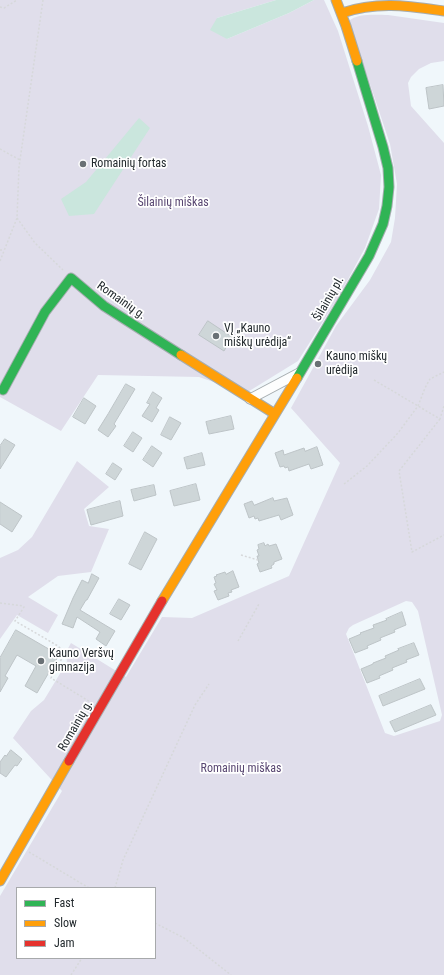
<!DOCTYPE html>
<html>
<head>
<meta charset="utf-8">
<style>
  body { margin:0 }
  #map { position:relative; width:444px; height:975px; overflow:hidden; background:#f0f7fb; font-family:"Roboto Condensed",sans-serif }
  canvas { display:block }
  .legend { position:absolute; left:16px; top:887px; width:140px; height:72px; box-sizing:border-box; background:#fff; border:1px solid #a7a9ab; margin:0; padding:5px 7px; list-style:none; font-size:12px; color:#22292d }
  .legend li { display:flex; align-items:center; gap:8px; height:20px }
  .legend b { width:20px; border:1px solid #a7a9ab }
</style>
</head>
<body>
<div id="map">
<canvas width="444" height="975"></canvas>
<ul class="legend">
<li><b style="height:5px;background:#30b455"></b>Fast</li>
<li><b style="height:5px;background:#ff9f0a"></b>Slow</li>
<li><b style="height:5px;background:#e5322d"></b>Jam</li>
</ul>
</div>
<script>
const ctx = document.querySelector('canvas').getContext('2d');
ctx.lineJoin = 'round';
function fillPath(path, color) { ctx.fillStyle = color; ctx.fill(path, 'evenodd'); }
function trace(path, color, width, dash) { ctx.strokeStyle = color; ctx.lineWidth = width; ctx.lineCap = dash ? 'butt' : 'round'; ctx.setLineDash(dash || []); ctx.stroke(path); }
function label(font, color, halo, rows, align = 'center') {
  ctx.font = font + ' "Roboto Condensed",sans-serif'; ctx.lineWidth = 3.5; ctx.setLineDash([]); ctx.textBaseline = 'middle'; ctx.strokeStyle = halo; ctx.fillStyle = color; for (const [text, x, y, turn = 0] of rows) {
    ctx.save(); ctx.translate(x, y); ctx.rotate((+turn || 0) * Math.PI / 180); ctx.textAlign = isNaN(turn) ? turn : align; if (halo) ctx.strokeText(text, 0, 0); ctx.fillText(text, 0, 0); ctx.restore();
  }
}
fillPath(new Path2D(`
  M0 0H276L217 18 227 39 289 13 314 0H324L338 31 368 126 381 175 379 209 365 248 339 296 298 361 246 393 199 377 98 375 61 431 0 397Z
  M388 15 444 23V61L431 63 419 69 411 77 408 83 411 106 444 143V975H0V896L62 791 13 738 31 711 44 700 67 662 66 652 71 643 126 677 162 617 192 618 289 576 340 463 291 408 336 326 370 280 391 242 395 218 397 184 390 144 349 21C357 13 377 15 388 15ZM406 601 412 602 418 611 442 715 440 721 394 736 385 733 346 634 349 628 353 625ZM17 888H155V958H17Z
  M77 461 109 487 84 509 89 526 109 529 91 572 58 576 28 597 58 615 48 633 17 615 0 639V558L18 550 32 537Z`), '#e0deeb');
fillPath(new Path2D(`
  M276 0H314L289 13 227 39 210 30 217 18Z
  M139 118 150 128 94 214 69 216 61 199 86 182Z`), '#cae6dd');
const building = new Path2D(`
  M443 85 444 106 429 109 426 88Z
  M208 321 232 337 224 351 199 335Z
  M126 384 135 389 114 424 116 426 108 437 98 430 108 414Z
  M153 392 162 398 156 408 159 410 152 422 142 416 150 404 147 403Z
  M84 398 96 406 85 424 73 417Z
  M231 416 234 429 209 434 206 422Z
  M170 417 181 423 171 440 161 435Z
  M133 432 142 438 133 452 124 446Z
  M5 439 15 445 0 469V446Z
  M152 446 162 453 153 467 143 460Z
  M317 447 323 465 311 469 309 464 289 471 288 467 285 468 284 466 280 467 275 453 283 450 284 455 304 448 305 451Z
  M202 453 205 465 187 469 184 458Z
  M113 463 122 469 115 480 106 474Z
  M196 484 200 500 174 506 170 491Z
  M154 485 156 495 134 501 131 490Z
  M273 498 274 501 287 498 293 515 281 520 279 515 259 521 258 518 255 519 254 516 249 518 244 504 252 501 254 505Z
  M120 501 123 516 91 525 87 510Z
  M0 502 22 516 12 532 0 524Z
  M145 532 157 539 141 570 129 564Z
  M264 543 265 546 268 544 269 546 276 544 282 559 274 562V564L271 566 272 568 260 572 257 564 259 563 257 556H259L257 550 259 549 258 545Z
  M233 571 239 587 231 590 232 592 228 593 229 596 218 600 214 591 217 590 214 584 216 583 214 577 217 576 216 575 225 572 226 574Z
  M92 574 99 578 87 600H86L80 610 115 631 106 646 96 639 100 632 77 617 73 628 62 624 73 598 82 580 88 583Z
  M119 599 130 605 121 620 110 614Z
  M402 612 406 625 394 630 395 632 380 638 381 640 367 646 368 648 355 653 349 639 361 634 360 633 374 628 373 625 387 620 386 619Z
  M16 630 59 655 37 693 25 686 36 666 17 655 5 676 8 678 0 692V658Z
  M414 643 419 655 406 660 407 662 392 668 393 670 379 676 380 678 367 683 361 669 373 664V663L386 658 385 656 399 650 398 649Z
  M420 679 425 689 383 706 379 696Z
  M431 705 436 715 395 732 390 722Z
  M11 750 22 759 17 766 15 765 6 777 0 773V762L5 755 6 756Z`);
fillPath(building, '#ced6d8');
trace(building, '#bdc4c7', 1);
const street = new Path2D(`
  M250 399 299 373`);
const fast = new Path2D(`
  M297 378 369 256 383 224 387 206 389 187 388 168 383 147 357 61
  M3 390 45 312 71 278 104 306 181 355`);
const slow = new Path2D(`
  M336 0 346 26 357 61
  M342 13C378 1 408 6 444 11
  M181 355 275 414
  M162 601 297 378
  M0 881 69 761`);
const jam = new Path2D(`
  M69 761 162 601`);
trace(street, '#a6adb0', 11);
trace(fast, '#a6adb0', 11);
trace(slow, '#a6adb0', 11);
trace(jam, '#a6adb0', 11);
trace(new Path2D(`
  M0 7 4 8 17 0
  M0 149 20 160
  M17 218 35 243 63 270
  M0 250H4
  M0 261 17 218 19 167 43 0
  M374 380 440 419 444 406
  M440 419 399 471 412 552 444 535
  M344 484 367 466 398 433 418 406 425 388 430 379 444 372
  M241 555 258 560
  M0 603 23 606 24 607 15 621 58 646 65 653 51 678 92 703
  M238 641 259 604
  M29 852 89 888
  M115 888 123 860 195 705 209 684
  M155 923 184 938 231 975
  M71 975 82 958`), '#d6d8da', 1.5, [2, 2]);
trace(street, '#fdfefe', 9);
trace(fast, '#30b455', 9);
trace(slow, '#ff9f0a', 9);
trace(jam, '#e5322d', 9);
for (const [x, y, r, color] of [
  [83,164,4,"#6a7175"],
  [216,336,4,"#6a7175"],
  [318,364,4,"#6a7175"],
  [41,661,4,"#6a7175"]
]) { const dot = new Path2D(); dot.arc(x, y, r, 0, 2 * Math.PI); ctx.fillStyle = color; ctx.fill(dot); trace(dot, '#fff', 1.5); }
label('12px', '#22292d', '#fff', [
  ["Romainių fortas",91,164],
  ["VĮ „Kauno",224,329],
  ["miškų urėdija“",224,343],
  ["Kauno miškų",326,357],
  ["urėdija",326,371],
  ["Kauno Veršvų",49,654],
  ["gimnazija",49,668]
], 'left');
label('12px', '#584671', '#fff', [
  ["Šilainių miškas",173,203],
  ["Romainių miškas",241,769]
]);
label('12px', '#22292d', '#fff', [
  ["Šilainių pl.",329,299,-60],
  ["Romainių g.",121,301,35],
  ["Romainių g.",76,726,-60]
]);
</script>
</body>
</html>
